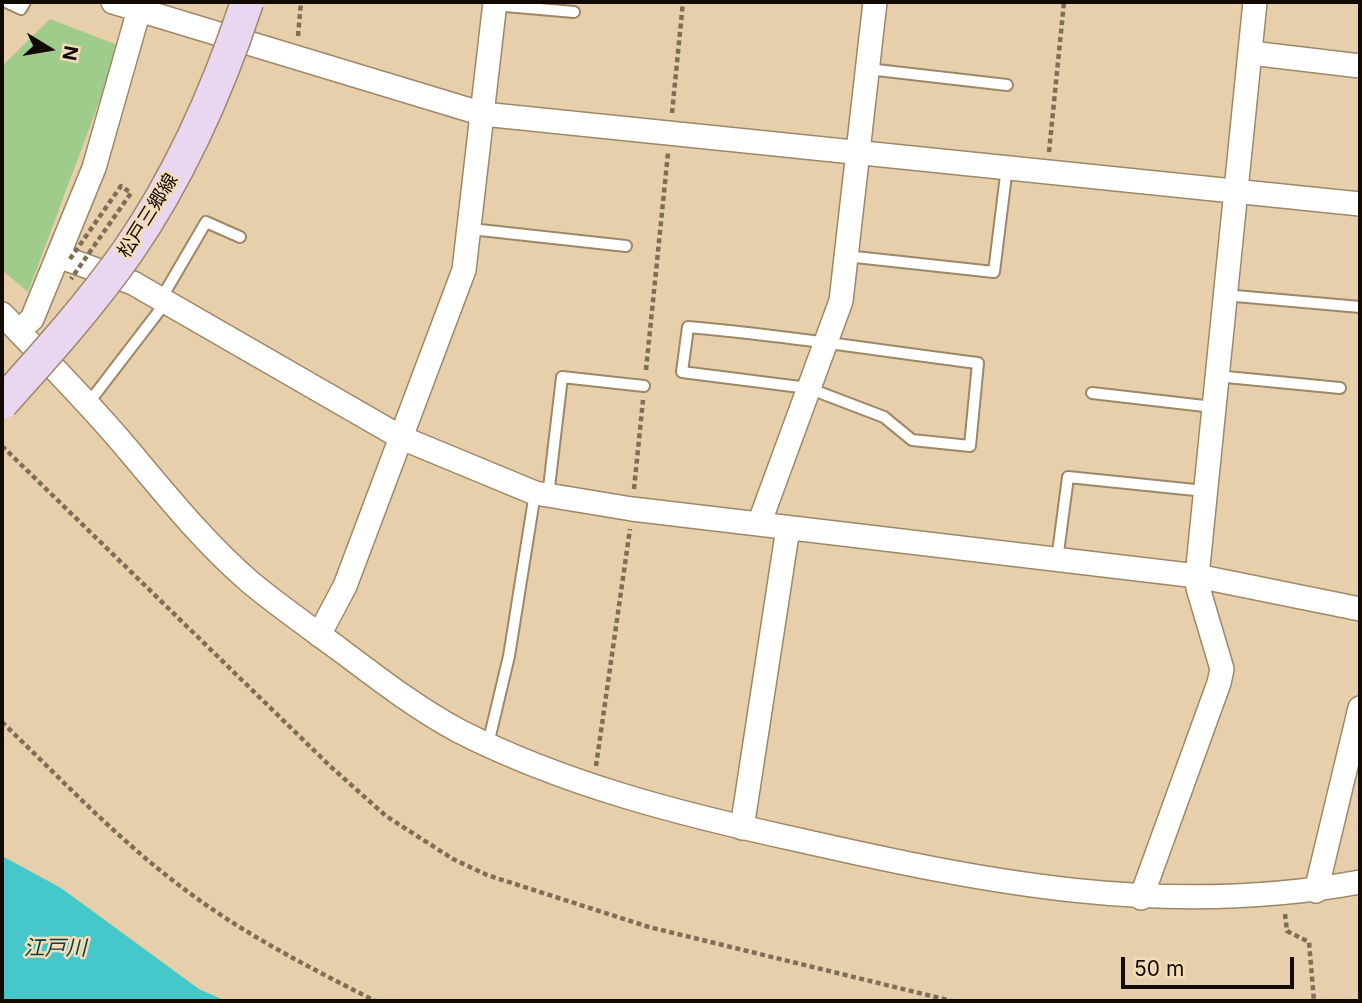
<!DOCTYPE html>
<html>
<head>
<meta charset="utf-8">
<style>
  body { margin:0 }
  #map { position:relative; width:1362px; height:1003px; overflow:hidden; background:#e8cfac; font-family:Inter,sans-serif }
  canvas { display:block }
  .frame { position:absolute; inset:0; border:4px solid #120a01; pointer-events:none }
  .north { position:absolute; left:14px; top:14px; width:70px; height:70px; -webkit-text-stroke:5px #f5dcb9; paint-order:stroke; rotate:101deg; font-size:19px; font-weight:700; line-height:28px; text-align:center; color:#120a01 }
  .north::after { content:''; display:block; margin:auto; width:24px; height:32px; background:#120a01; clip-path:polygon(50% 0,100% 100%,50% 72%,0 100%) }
  .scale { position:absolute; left:1121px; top:957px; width:173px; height:32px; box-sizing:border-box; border:4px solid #120a01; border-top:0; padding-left:9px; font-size:21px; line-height:24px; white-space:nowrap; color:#120a01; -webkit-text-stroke:5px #f5dcb9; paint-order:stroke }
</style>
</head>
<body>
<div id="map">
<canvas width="1362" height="1003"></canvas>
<div class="frame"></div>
<div class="north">N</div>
<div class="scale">50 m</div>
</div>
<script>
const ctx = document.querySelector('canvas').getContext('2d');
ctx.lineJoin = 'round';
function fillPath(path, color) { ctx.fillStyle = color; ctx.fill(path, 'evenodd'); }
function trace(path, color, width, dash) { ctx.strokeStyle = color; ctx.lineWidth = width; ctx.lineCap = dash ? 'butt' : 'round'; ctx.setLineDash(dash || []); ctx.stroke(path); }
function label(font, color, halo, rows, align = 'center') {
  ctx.font = font + ' Inter,"Noto Sans JP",sans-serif'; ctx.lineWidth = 5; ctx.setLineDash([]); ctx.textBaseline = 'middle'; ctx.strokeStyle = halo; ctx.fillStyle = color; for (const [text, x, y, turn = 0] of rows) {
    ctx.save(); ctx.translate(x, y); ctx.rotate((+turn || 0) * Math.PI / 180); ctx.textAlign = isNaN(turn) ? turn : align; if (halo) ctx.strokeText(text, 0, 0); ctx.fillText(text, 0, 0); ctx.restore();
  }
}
fillPath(new Path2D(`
  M50 19 120 46 28 292 2 270V66Z`), '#9fcb8b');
fillPath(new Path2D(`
  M2 856 61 888 199 989 226 1001H2Z`), '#44c8ca');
const service = new Path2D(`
  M6 2 21 9 25 2
  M494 5 574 12
  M868 69 1007 85
  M471 229 626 246
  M846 256 994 272 1007 167
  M1224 295 1360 307
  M161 299 206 222 240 237
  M688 327C785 335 881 351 978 363L970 446 912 440 884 417 808 388 682 372Z
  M1216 376 1340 388
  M1092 393 1213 407
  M87 405 166 302
  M548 496 562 377 644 386
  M1057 560 1068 477 1205 491
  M488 744 509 656 535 493`);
const minor = new Path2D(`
  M113 2 483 114 1360 204
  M1251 53 1360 66
  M58 256 133 283 402 438 535 493 632 509 1197 576 1360 609
  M2 314C41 355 82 396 119 439 161 488 201 540 250 582 280 607 312 629 343 652 380 680 418 709 459 731 565 785 684 815 799 840 988 883 1166 918 1360 882
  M18 331 32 319 94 168 139 10
  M759 524 841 301 875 2
  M319 635 345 586 464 270 495 2
  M742 828 788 528
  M1316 891 1360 708
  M1141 898 1219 683 1222 669 1198 588 1197 576 1255 2`);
trace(service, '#9e8766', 14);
trace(minor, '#9e8766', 26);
trace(new Path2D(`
  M298 36 301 2
  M672 113 683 2
  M1049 152 1064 2
  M646 370 668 153
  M2 446 330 766 386 816 453 859 487 875 649 927 952 1001
  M634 489 643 400
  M2 722C64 782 125 847 195 897 251 938 313 969 375 1001
  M596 766 630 529
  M1285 914 1287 931 1309 942 1314 1001`), '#7e6d57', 4.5, [5, 3.5]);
trace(service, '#fff', 10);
trace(minor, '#fff', 23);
const secondaryBridge = new Path2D(`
  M2 403C46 354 90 305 128 251 181 174 218 90 247 2`);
trace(secondaryBridge, '#9e8766', 35, []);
trace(new Path2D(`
  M70 259 121 186 131 193 71 279`), '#7e6d57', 4.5, [5, 3.5]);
trace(secondaryBridge, '#e9d6f1', 32);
label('19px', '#120a01', '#f5dcb9', [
  ["松戸三郷線",148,216,-58]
]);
label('italic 21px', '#044243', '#f5dcb9', [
  ["江戸川",55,949]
]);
</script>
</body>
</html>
